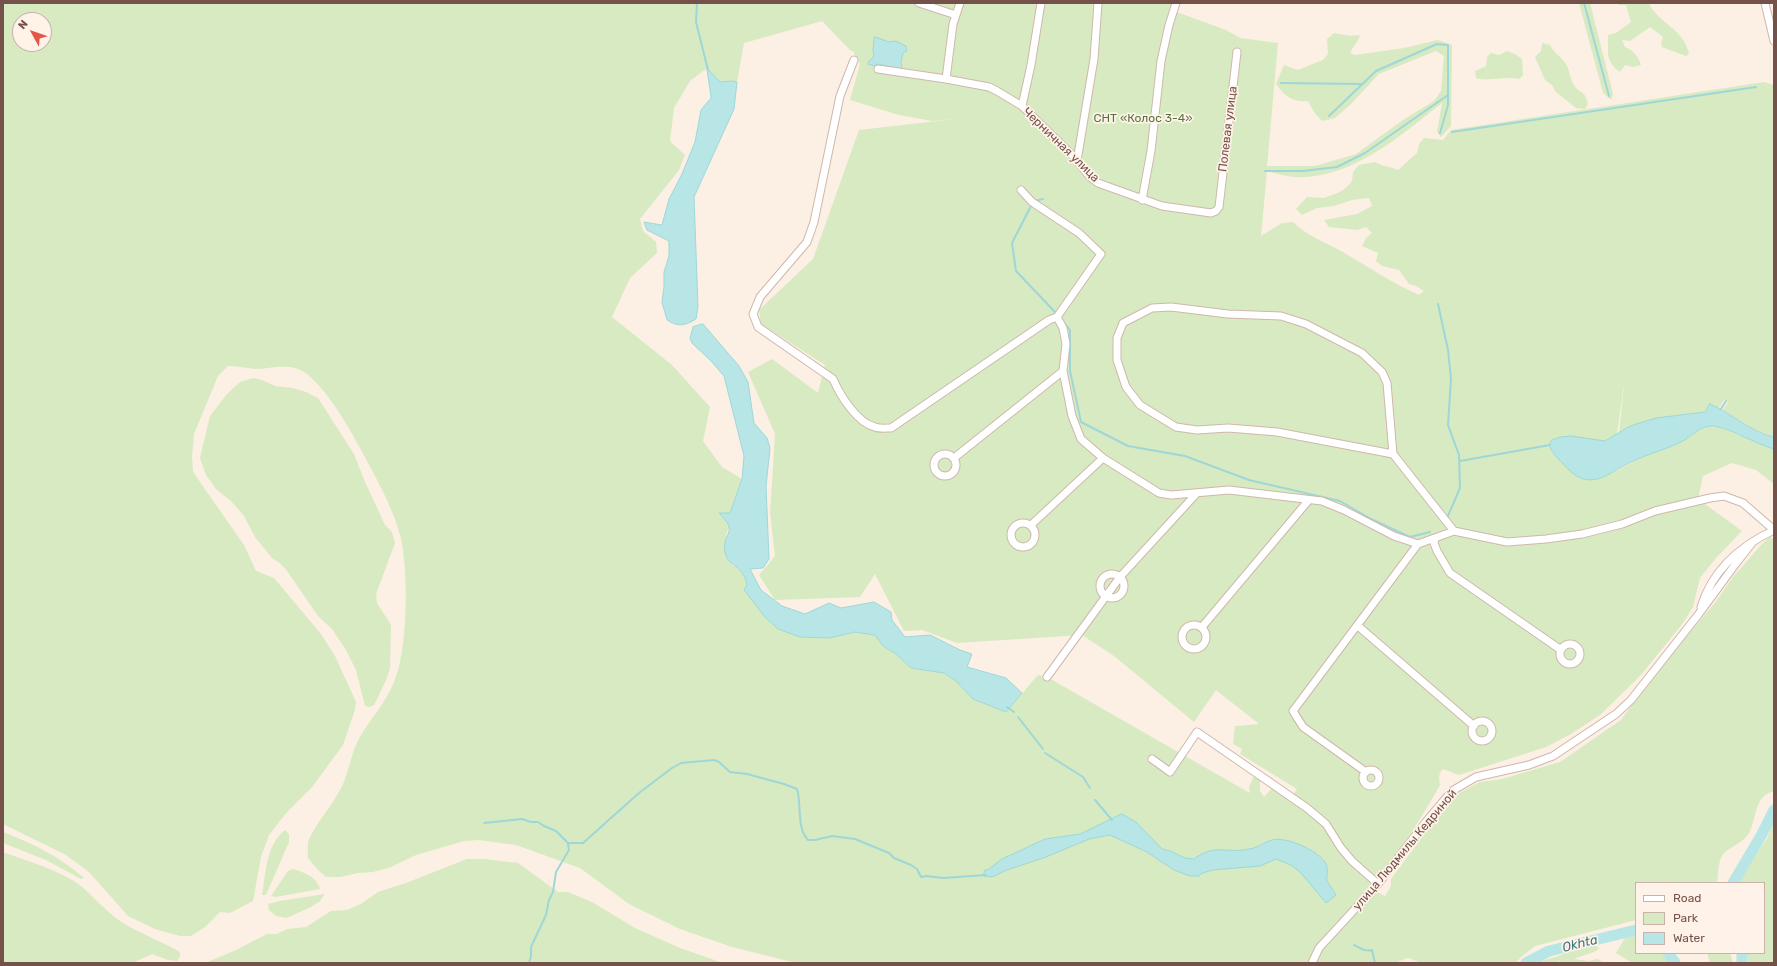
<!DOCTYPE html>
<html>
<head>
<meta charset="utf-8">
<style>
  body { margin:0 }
  #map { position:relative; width:1777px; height:966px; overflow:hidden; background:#fcefe3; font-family:Rubik,sans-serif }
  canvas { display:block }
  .frame { position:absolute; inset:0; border:4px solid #745249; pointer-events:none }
  .legend { position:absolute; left:1635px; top:882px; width:130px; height:72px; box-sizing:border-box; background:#fff3e9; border:1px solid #c7b3a9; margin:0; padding:5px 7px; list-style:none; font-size:12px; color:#745249 }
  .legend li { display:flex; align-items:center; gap:8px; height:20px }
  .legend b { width:20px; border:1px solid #c7b3a9 }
  .north { position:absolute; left:12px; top:12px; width:40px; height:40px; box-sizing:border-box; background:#fff3e9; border:1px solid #c7b3a9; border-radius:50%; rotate:310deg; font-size:11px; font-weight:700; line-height:16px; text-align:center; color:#745249 }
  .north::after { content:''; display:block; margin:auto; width:14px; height:18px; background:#e65548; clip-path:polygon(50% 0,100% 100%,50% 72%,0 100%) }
</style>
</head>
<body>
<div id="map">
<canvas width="1777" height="966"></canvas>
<div class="frame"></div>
<ul class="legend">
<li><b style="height:5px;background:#fff"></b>Road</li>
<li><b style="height:11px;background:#d8eac2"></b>Park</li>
<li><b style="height:11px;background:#b8e6e6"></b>Water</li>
</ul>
<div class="north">N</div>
</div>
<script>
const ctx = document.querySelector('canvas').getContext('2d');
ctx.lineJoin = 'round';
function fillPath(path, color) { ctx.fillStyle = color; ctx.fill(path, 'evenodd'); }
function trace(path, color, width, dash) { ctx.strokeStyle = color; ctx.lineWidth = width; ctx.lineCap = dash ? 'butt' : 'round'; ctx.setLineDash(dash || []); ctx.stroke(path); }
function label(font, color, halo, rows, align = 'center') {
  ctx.font = font + ' Rubik,sans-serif'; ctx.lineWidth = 3.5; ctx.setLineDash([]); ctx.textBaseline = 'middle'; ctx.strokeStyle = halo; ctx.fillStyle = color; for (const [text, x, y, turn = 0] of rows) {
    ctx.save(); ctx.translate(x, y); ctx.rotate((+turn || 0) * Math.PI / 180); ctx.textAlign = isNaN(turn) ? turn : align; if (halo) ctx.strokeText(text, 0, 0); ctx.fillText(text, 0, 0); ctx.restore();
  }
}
fillPath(new Path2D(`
  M3 3H1173L1171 10 1226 30 1240 38 1278 43 1267 166H1315L1356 154 1403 120 1434 101 1441 91 1444 56 1436 51 1379 74 1351 104 1335 118 1322 121 1314 112 1308 101C1293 103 1285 96 1276 84L1284 65 1298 70 1323 60 1328 54 1327 39 1334 33 1350 36 1360 35C1358 43 1353 46 1350 53L1355 55 1404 48 1438 40 1452 45 1451 126 1441 137 1437 132 1442 103C1400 136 1351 180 1294 177 1285 176 1275 173 1267 171L1261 236 1282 223 1293 222C1306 235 1324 242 1341 251 1367 266 1392 283 1419 295L1424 291 1416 286 1409 284 1399 270 1382 266 1376 261 1378 253 1362 246 1366 238 1372 233 1366 227 1357 230 1329 227 1324 220 1357 214 1372 206 1369 198 1352 200 1334 206 1317 208 1302 215 1296 209 1307 197 1324 198 1340 192 1347 187 1352 181 1353 172 1359 165 1375 162C1383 167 1390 166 1398 170L1417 153 1419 144 1424 138 1443 140 1451 130 1764 82 1774 85V437L1753 429 1723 410 1728 402 1724 400 1719 408 1710 404 1705 412 1630 426 1619 433 1625 378 1617 434 1605 441 1552 440 1550 445 1508 452 1550 446C1557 464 1578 471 1594 480 1613 475 1629 463 1646 455 1657 450 1670 448 1681 442 1693 435 1702 426 1716 426L1774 449V484L1756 470 1732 463 1703 476 1698 499 1742 531 1716 558 1700 578 1693 607 1683 623 1641 675 1600 715 1571 734 1546 747 1459 775 1443 769C1438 773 1439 779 1440 785 1422 817 1401 850 1377 879L1379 893 1385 896 1391 886V879L1443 809 1454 797 1461 792 1480 782 1502 779 1560 762 1621 720 1653 676 1714 604 1733 577 1762 544 1770 537 1774 540V791C1752 796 1758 821 1747 836 1740 845 1725 848 1721 858 1718 865 1718 876 1717 883H1636V920L1535 946 1521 957 1516 963H1422L1408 958 1394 963H796L732 947 680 929 629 904 580 868 516 845 479 840 464 841 416 855 391 867 373 872 358 873 340 877H326L317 869 308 858C308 852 307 844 309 839 318 820 334 804 343 784 350 767 352 750 361 735 372 717 386 702 394 682 408 652 409 568 400 535 392 505 375 476 360 448 349 427 320 377 298 369 285 364 269 369 255 369 246 368 237 366 228 366L218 376 194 434 192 456 193 472 244 545 256 571 274 578 321 634 335 656 356 702 355 710 343 745 312 787 287 812 269 835 261 857 253 901 230 913 220 912 205 927 191 936H180L155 929 128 916 89 872 66 855 3 824ZM20 20H44V44H20ZM822 21 851 51H853L860 64 850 100 899 115 932 121 955 119 859 130 813 259 759 310 761 324 825 365 818 393 772 359 748 372 775 434 770 513 775 556 759 575 775 600 860 597 875 574 904 631 922 630 957 643 1082 635 1114 656 1194 722 1216 690 1259 724 1235 726 1233 744 1242 749 1240 754 1297 789 1293 795 1272 788 1264 797 1260 791V781L1254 776 1249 787 1250 793 1248 792 1047 677 1038 675 1006 712 973 699 956 681 944 673 911 668 896 654 883 646 875 635 855 632 829 638 800 637 778 629 765 617 747 585 742 572 731 564C729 557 726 549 726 541 725 524 738 532 719 513H730L742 479 722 467 703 441 710 407 672 365 612 317 630 278 657 253 656 242 643 231 640 219 679 170 685 155 670 141 674 108 690 81 707 68 720 82 732 81 737 82 744 43Z
  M1579 3H1590L1613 94 1611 100 1603 93Z
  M1620 3H1649C1656 22 1684 28 1689 54L1686 56 1662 47 1661 43 1663 37 1650 27 1630 41 1622 40 1625 47C1634 51 1638 56 1641 65L1633 67 1625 65 1620 72C1604 61 1609 51 1608 35L1616 33 1631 22 1626 5H1618Z
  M1542 43 1550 45C1555 55 1561 56 1566 64 1570 71 1570 79 1574 85 1579 94 1585 89 1588 104L1585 109 1576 108 1556 92 1552 85 1545 80 1535 57 1541 51Z
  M1507 51 1515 54 1522 59 1523 75 1519 79C1504 76 1486 82 1476 78L1475 71 1486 66 1487 57 1491 53 1499 55Z
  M253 378 262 380 275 386 292 388 306 392 318 398 354 454 365 482 385 525 392 532 395 543 376 594 377 603 391 625 390 668 387 678 378 697 374 705 370 707 365 706 356 670 346 650 332 629 318 616 287 571 281 564 272 558 255 537 244 516 232 502 216 489 206 475 200 458 210 416 227 394 240 382Z
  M1774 819V963H1748L1747 953H1764V883H1738L1746 868 1768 837Z
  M285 830 289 834V842L266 895H262C266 872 266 845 285 830Z
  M3 832C32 843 60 857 84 878L81 879 46 860 3 843Z
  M3 852C27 861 52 868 74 881 92 893 105 912 123 923 141 934 161 941 180 952V957L177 961 168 960 152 954 132 963H3Z
  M467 859H484L518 863 558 892H568L592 902 635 928 680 948 723 963H205L234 951 267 934H277L287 929 306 927 331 911 347 910 361 904 378 892 406 883Z
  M293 869C305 873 316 876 320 889L276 897 271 896 288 871Z
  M325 894 319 902 309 908 286 918 276 916 269 910 268 904 280 901Z
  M1635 933 1636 953H1664L1670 963H1632L1616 953 1625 938Z
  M1593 944 1599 948 1596 951 1574 959 1588 961 1598 959 1604 963H1563L1559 961 1555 963H1533L1556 957 1579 947Z
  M1707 953H1730L1733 963H1710Z`), '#d8eac2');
const water = new Path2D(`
  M875 37 889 42 896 41 906 46 907 51 903 53 901 62 902 66 900 69 877 64 875 66 868 64V62L874 56 873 51 874 38Z
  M707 68 720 82 732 81 737 82 734 109 694 197 698 307 696 319C685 326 678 327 667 320L662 302 664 287V272L669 256V241L647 230 644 222 662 225 669 199 682 174 695 142 701 110 711 98Z
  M703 324 739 366 748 382 754 423 767 438 770 448 766 486 769 559 763 568 750 569 761 590 782 606 805 614 829 603 841 608 874 602 891 612 892 620 905 637 930 635 960 650 972 654 967 667 1006 678 1022 693 1006 712 973 699 956 681 944 673 911 668 896 654 883 646 875 635 855 632 829 638 800 637 778 629 765 617 744 590 747 585C746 581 745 576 742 573 737 565 727 564 725 552 722 530 740 534 719 513H730L742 479 744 456 724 376 711 361 692 343 690 338 693 327Z
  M1710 404C1732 413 1750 432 1774 437V449C1759 445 1723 425 1711 426 1698 427 1690 438 1679 443 1664 450 1648 454 1633 461 1609 472 1591 494 1566 467 1559 459 1553 455 1549 445L1552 440 1560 437 1571 436 1605 441 1630 426 1656 418 1705 412Z
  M1122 814 1136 822 1162 849 1170 851 1185 858 1194 859C1216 843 1225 854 1249 849 1258 848 1264 842 1272 840 1286 836 1320 851 1326 864 1329 871 1326 875 1327 881L1336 895 1326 903 1301 873 1291 865 1276 859 1260 866 1213 870 1202 873 1199 876H1190L1174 870 1147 852 1110 835 1089 839 1046 857 1007 870 992 877 984 876V871L989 869 1002 859 1045 839 1080 834Z`);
fillPath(water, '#b8e6e6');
trace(water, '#9ed7d7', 1);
trace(new Path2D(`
  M697 3 696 22 708 70
  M1584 3 1609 96
  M1281 83 1362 84
  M1329 116 1376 71 1437 44 1448 45V105L1440 133
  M1452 132 1756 87
  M1265 171H1303L1337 167 1365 153 1448 95
  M1035 201 1043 199
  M1032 204 1012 243 1016 271 1055 312
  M1438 304 1448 350 1451 379 1448 425 1459 455 1460 488 1447 518
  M1064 323 1070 330V371L1081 422 1128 446 1185 456 1249 480 1340 501 1371 519 1410 537 1430 532
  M1721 409 1726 401
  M1460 461 1550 445
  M1007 707 1014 712
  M1018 717 1043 749
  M1045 753 1083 777 1090 788
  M1095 800 1112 820
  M484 823 522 819 531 822H538L544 826 556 831 568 843H583L639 793 672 768 681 763 714 760 719 762 730 772 747 774 784 784 797 789C802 805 796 827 808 840H815L832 836 855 839 889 853 894 858 911 865 917 869 921 877 926 876 943 878 986 875
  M1354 945C1360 948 1365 952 1372 950L1375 963
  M529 963 531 956V947L546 915 549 900 553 892 556 872 569 850 568 843`), '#9ed7d7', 2);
trace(new Path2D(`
  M1733 883 1762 834 1774 810
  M1668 953 1675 963
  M1742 953V963
  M1526 963 1549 951 1636 930`), '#b8e6e6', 11);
const minor = new Path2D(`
  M919 3 956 15
  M1765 3 1774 41
  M854 60 840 96 814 222 807 242 760 297 753 314 758 327 833 379C840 395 857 423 875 427 880 429 886 428 891 428L1049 320 1057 317
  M878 69 946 79 989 87 997 91 1022 106 1072 155 1090 177 1098 183 1162 206 1211 213 1216 211 1219 207 1237 52
  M946 79 953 24 960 3
  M1022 106 1031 65 1041 3
  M1077 161 1094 59 1098 3
  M1021 190 1032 202 1079 233 1101 254 1057 317 1063 328 1066 344 1063 371 1072 416 1081 439 1103 458 1159 493 1171 495 1229 490 1322 501 1344 510 1394 536 1418 544 1454 531
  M1142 200 1151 151 1161 61 1169 25 1176 3
  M934 465a11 11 0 1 1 22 0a11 11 0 1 1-22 0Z
  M1393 454 1387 383 1382 372 1362 353 1306 324 1281 316 1228 314 1171 307 1152 308 1123 323 1117 338V360L1126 387 1140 405 1176 427 1197 430 1228 428 1277 432 1393 454 1454 531 1507 542 1546 539 1582 534 1622 524 1655 511 1710 498 1724 496 1743 503 1774 530
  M954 458 1063 371
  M1011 535a12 12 0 1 1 24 0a12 12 0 1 1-24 0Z
  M1031 525 1103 458
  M1435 538 1434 543 1437 551 1450 573 1561 650
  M1100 586a12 12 0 1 1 24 0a12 12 0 1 1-24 0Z
  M1701 607C1712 571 1740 546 1774 530
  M1182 637a12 12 0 1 1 24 0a12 12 0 1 1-24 0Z
  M1358 626 1474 726
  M1202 627 1308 501
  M1560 654a10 10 0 1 1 20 0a10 10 0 1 1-20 0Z
  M1047 677 1120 577 1197 493
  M1472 731a10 10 0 1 1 20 0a10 10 0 1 1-20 0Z
  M1152 759 1170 772 1197 732 1307 808 1326 824 1341 848 1352 861 1378 884
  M1363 778a8 8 0 1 1 16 0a8 8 0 1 1-16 0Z
  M1366 772 1303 727 1293 711 1418 544
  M1312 963 1319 948 1378 884 1425 823 1452 791 1476 777 1529 765 1553 756 1616 714 1631 700 1698 615 1737 562 1752 543`);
trace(minor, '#d0b7ad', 9);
trace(minor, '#fff', 7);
label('12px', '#56743f', '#fff3e9', [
  ["СНТ «Колос 3-4»",1143,119]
]);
label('12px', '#745249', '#fff3e9', [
  ["Полевая улица",1228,129,-83],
  ["Черничная улица",1061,145,44],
  ["улица Людмилы Кедриной",1405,850,-50]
]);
label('italic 13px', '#3d787a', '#fff3e9', [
  ["Okhta",1580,944,-14]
]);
</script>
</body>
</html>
